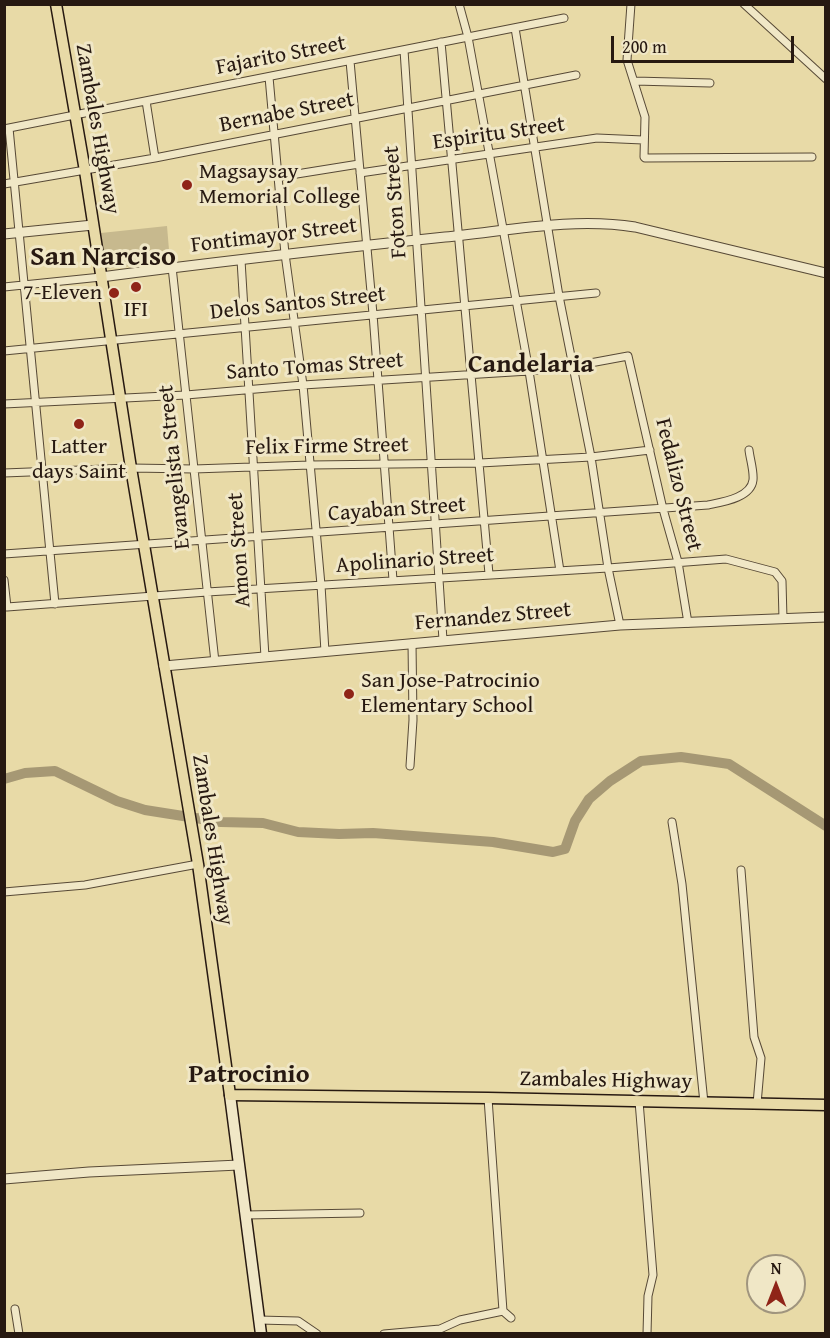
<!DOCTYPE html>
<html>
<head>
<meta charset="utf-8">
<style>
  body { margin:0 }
  #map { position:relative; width:830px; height:1338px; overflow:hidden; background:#e8daa7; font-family:"Gentium Book Plus",serif }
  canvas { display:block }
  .frame { position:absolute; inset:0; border:6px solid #271911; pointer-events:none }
  .north { position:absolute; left:746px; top:1254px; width:60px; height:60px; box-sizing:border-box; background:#f0e7c6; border:2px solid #a0957e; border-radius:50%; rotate:0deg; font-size:16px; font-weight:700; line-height:24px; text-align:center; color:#271911 }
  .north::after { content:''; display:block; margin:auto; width:21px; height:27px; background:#8f2418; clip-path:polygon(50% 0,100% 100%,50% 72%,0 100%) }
  .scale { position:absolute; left:611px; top:36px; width:183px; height:27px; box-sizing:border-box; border:3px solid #271911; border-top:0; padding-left:8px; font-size:18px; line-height:21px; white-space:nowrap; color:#271911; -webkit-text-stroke:4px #f0e7c6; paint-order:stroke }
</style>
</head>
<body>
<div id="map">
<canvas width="830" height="1338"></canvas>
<div class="frame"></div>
<div class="north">N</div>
<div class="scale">200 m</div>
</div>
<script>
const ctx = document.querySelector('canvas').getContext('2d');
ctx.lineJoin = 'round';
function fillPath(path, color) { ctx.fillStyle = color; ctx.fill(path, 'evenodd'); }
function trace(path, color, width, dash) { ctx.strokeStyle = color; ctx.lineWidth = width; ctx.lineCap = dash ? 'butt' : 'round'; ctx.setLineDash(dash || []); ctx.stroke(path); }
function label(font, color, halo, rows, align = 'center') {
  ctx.font = font + ' "Gentium Book Plus",serif'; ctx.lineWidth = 6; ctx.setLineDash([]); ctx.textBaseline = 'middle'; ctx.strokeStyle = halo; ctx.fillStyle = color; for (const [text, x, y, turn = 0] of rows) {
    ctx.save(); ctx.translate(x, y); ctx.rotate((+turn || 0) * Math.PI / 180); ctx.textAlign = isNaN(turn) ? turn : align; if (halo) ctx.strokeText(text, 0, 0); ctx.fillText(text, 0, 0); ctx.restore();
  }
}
fillPath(new Path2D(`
  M167 226 170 262 104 269 101 233Z`), '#c7b98e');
trace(new Path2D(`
  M4 779 25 773 55 771 117 801 145 810 221 822 263 823 298 832 339 834 373 833 493 842 553 852 565 849 575 821 589 799 610 781 641 761 681 757 729 764 826 826`), '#a69874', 10);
const minor = new Path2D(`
  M459 4 468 37 529 371 560 571
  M631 4 627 60 645 117 644 157 645 158 812 157
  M744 4 826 79
  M515 28 559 296 591 457 608 568 620 625
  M441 42 489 574
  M404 50 443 640
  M350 61 373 314 393 580
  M269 77 285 254 303 385 321 585 325 652
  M635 81 710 83
  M146 101 155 158
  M9 128 55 604
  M4 129 564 18
  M360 173 597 138 643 140
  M278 177 359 164
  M4 184 155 158 576 75
  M241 260 265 657
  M172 267 215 662
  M4 287 101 277
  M4 351 596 293
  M4 404 186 395 303 385 529 371 574 366 628 356 663 509 678 562 688 623
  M4 473 131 468 194 469 310 465 480 463 591 457 650 450
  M4 554 708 505C722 502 751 498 753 480 754 471 750 459 749 450
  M4 580 7 607 207 592 608 568 726 559 775 572 782 581 783 619
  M410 766 413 720 412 643
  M672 822 682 884 704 1103
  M741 870 754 1037 761 1058 757 1104
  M4 892 85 885 198 864
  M488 1098 503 1311 511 1318
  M639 1101 653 1275 648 1296 647 1334
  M245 1215 360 1213
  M15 1309 19 1334
  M259 1320 298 1321 317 1334
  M384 1334 440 1329 460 1320 503 1311`);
const tertiary = new Path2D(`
  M4 234 93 225
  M101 277C215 262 330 249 445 237 507 231 573 217 635 227L826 273
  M164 666 620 625 826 617
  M4 1179 89 1172 239 1165`);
const secondary = new Path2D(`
  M230 1095 261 1334`);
const primary = new Path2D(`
  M56 4 85 171 131 468 198 864 230 1095 488 1098 826 1105`);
trace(minor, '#574936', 9);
trace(tertiary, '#574936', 11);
trace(secondary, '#271911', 13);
trace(primary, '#271911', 13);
trace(minor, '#f0e7c6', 7);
trace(tertiary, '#f0e7c6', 9);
trace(secondary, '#f0e7c6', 10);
trace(primary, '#e8daa7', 10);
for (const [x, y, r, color] of [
  [187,185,6,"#8f2418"],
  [136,287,6,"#8f2418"],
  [114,293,6,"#8f2418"],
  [79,424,6,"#8f2418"],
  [349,694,6,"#8f2418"]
]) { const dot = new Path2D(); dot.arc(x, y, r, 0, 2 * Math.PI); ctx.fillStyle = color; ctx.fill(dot); trace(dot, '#f0e7c6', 2); }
label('22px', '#271911', '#f0e7c6', [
  ["Fajarito Street",281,56,-11],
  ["Bernabe Street",287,113,-11],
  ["Zambales Highway",97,129,80],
  ["Espiritu Street",499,134,-8],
  ["Foton Street",396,202,-94],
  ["Fontimayor Street",274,236,-7],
  ["Delos Santos Street",298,304,-6],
  ["Santo Tomas Street",315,367,-4],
  ["Felix Firme Street",327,447,-1],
  ["Evangelista Street",175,467,-96],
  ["Fedalizo Street",678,485,76],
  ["Cayaban Street",397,510,-4],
  ["Amon Street",240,550,-94],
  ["Apolinario Street",415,561,-4],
  ["Fernandez Street",493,617,-5],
  ["Zambales Highway",212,840,81],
  ["Zambales Highway",606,1081,1]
]);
label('22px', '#271911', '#f0e7c6', [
  ["Magsaysay",199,172],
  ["Memorial College",199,197],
  ["7-Eleven",102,293,"right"],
  ["IFI",136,310,"center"],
  ["Latter",79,447,"center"],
  ["days Saint",79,472,"center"],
  ["San Jose-Patrocinio",361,681],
  ["Elementary School",361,706]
], 'left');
label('bold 26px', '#271911', '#f0e7c6', [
  ["Candelaria",531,365],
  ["Patrocinio",249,1075]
]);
label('bold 28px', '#271911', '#f0e7c6', [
  ["San Narciso",103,258]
]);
</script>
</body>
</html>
